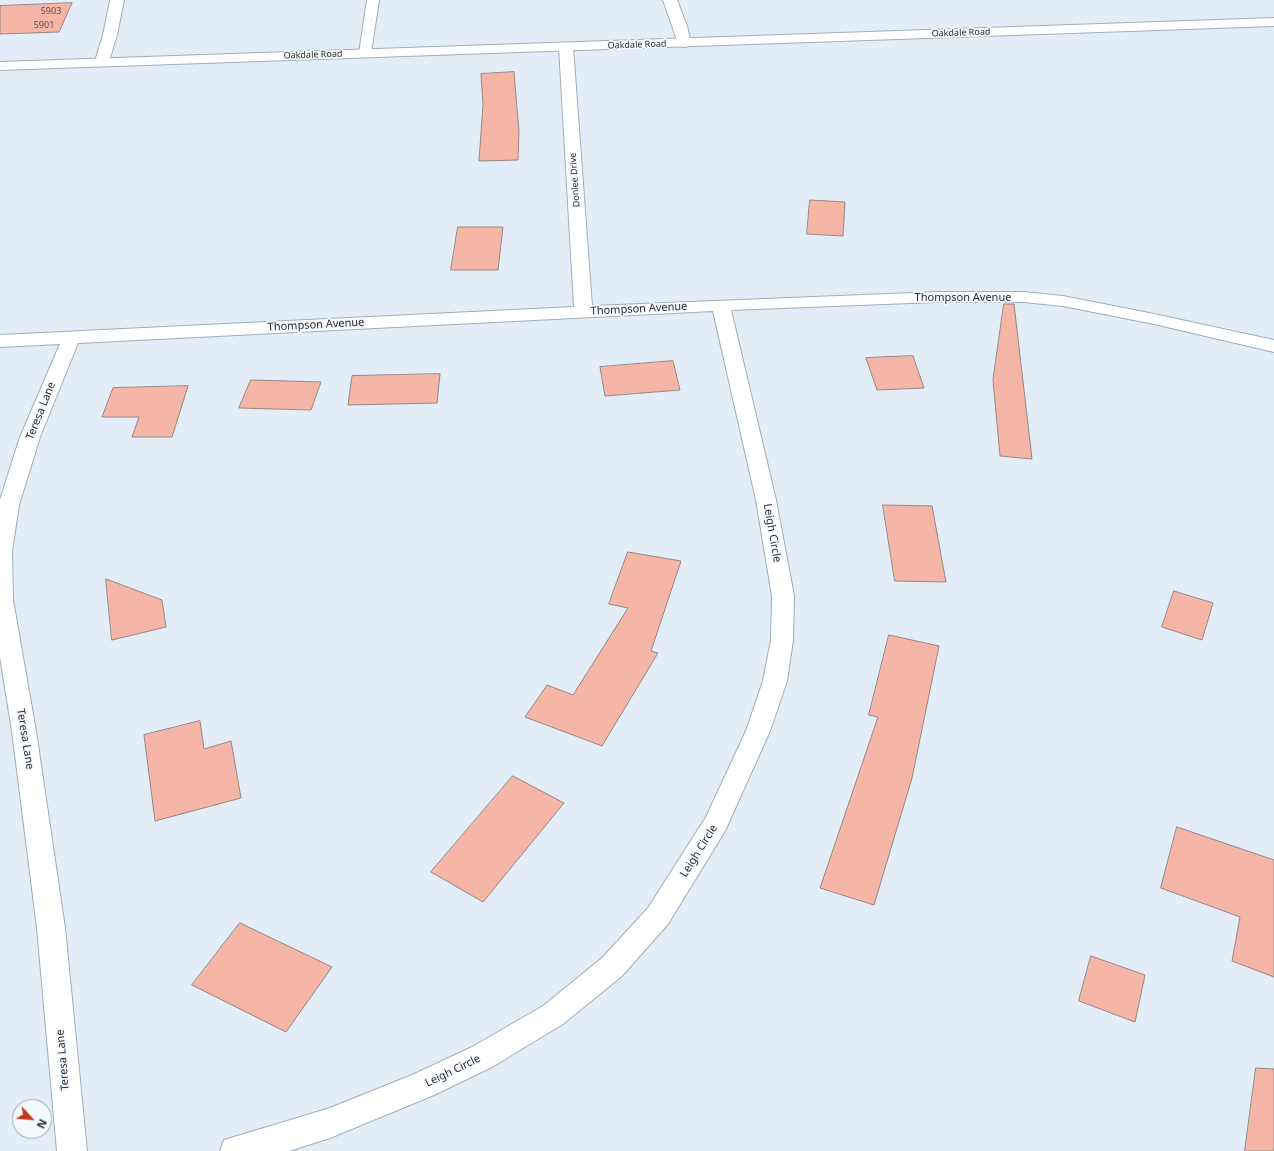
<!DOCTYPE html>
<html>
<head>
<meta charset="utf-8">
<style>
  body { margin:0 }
  #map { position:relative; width:1274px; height:1151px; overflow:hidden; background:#e2edf7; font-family:"Noto Sans",sans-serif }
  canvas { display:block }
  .north { position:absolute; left:12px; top:1099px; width:40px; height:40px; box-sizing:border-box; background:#f5f9fd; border:1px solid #a3a7ab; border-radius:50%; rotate:116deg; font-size:11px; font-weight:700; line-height:16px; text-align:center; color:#292d30 }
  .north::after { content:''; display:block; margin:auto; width:14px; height:18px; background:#c1361d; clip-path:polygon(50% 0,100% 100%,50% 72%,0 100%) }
</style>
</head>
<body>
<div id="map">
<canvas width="1274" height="1151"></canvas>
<div class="north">N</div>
</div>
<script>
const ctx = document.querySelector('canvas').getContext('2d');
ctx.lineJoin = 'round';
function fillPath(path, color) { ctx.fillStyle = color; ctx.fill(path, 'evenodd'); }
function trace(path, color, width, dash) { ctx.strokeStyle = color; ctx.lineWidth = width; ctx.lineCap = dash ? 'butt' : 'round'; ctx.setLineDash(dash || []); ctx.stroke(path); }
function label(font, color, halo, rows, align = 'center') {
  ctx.font = font + ' "Noto Sans",sans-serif'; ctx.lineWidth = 3.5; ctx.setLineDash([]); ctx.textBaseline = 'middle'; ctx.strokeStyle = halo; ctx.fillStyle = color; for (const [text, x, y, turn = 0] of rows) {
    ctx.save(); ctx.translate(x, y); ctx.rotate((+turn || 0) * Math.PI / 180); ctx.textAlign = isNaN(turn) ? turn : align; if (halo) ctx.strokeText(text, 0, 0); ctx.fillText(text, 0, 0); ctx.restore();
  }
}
const building = new Path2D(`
  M72 3 59 32 0 34V6Z
  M514 72 519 132 518 160 479 161 483 105 481 74Z
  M810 200 845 202 843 236 807 234Z
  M458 227H503L498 270H451Z
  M1004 304H1014L1032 459 1000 456 993 380Z
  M913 356 924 388 877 390 866 358Z
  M673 361 680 390 605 396 600 367Z
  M440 374 437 403 348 405 352 376Z
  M251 380 321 382 311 410 239 408Z
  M188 386 172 437H132L139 417H102L113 388Z
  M883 505 932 506 946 582 895 581Z
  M628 552 681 561 651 651 658 653 602 746 525 717 547 685 573 695 628 608 609 604Z
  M106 579 162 600 166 627 112 640Z
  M1174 591 1213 603 1202 640 1162 627Z
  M889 635 939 646 912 778 874 905 820 888 878 717 869 715Z
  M200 721 204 749 231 741 241 798 155 821 144 735Z
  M513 776 564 803 483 902 431 872Z
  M1177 827 1274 860V977L1232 961 1240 917 1161 888Z
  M240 923 332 967 286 1032 192 985Z
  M1091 956 1145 975 1135 1022 1079 1001Z
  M1256 1068 1274 1069V1151H1245Z`);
fillPath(building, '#f5b5a7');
trace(building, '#958784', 1);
const lane = new Path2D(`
  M367 0H379L371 53 369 56H361L359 53Z`);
const street = new Path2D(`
  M110 0H124L117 35 109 61 107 64 102 65 97 64 95 61 103 35Z
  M663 0H677L687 26 691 43 689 46 684 47 679 46Z
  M566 43 571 44 573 47 592 306 937 292H1024L1063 296 1154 314 1274 340V352L1154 324 1063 306 1024 302H937L731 310 776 500 794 596 793 640 787 681 770 731 725 831 668 924 622 976 563 1024 492 1067 434 1095 330 1138 289 1151H220L224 1140 330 1108 412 1075 472 1047 543 1006 602 958 648 908 706 817 746 731 763 681 771 640 772 596 756 500 713 311 78 343 40 437 19 505 12 551 13 600 36 731 65 928 87 1151H57L37 928 12 731 0 657V500L20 437 60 344 0 347V335L574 307 559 47 561 44Z`);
const secondary = new Path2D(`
  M1274 18V26L0 70V62Z`);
trace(lane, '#a3adb6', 2);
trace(street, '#a3adb6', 2);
trace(secondary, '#a3adb6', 2);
fillPath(lane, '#fff');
fillPath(street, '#fff');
fillPath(secondary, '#fff');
label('9px', '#5c4f4e', null, [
  ["5903",51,11],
  ["5901",44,25]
]);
label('9px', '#292d30', '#f5f9fd', [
  ["Oakdale Road",961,33,-2],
  ["Oakdale Road",637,45,-2],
  ["Oakdale Road",313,55,-2],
  ["Donlee Drive",575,180,-94]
]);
label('11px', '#292d30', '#f5f9fd', [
  ["Thompson Avenue",963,298],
  ["Thompson Avenue",639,309,-3],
  ["Thompson Avenue",316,325,-3],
  ["Teresa Lane",41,411,-68],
  ["Leigh Circle",772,533,80],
  ["Teresa Lane",25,739,81],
  ["Leigh Circle",699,851,-58],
  ["Teresa Lane",63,1060,-95],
  ["Leigh Circle",453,1071,-26]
]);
</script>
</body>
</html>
